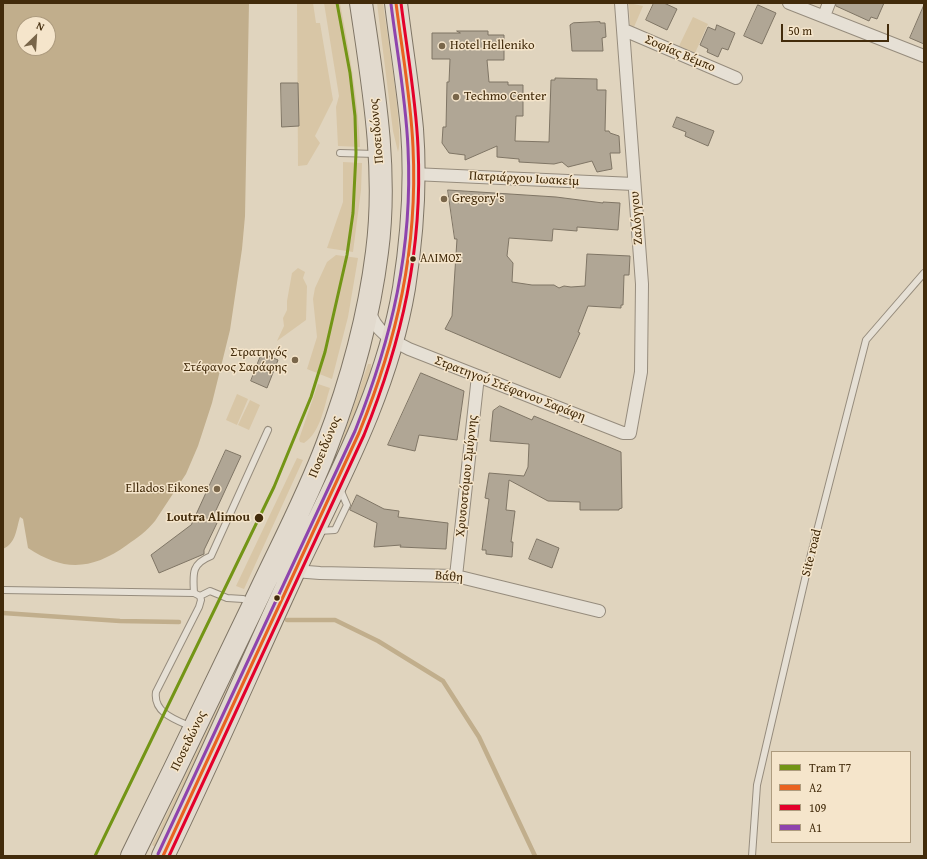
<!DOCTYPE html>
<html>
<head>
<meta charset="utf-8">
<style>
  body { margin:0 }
  #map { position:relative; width:927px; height:859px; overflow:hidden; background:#e0d4be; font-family:"Gentium Book Plus",serif }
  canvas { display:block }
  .frame { position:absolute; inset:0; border:4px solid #422b0b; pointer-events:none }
  .legend { position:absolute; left:771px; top:751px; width:140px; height:92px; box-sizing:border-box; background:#f5e5cb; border:1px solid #ad9b7e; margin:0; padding:5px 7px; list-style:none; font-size:12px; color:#422b0b }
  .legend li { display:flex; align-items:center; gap:8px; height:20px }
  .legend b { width:20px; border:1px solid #ad9b7e }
  .north { position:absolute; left:16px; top:16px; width:40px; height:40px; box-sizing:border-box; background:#f5e5cb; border:1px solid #ad9b7e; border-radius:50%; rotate:25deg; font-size:11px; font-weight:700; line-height:16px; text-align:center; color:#422b0b }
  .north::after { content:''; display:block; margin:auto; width:14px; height:18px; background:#79664a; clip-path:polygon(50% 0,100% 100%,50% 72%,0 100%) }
  .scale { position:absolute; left:781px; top:24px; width:108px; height:18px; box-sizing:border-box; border:2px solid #422b0b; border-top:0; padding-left:5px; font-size:12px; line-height:14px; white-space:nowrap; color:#422b0b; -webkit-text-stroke:3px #f5e5cb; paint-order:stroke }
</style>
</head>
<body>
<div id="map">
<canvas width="927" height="859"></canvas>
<div class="frame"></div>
<ul class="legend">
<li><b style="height:5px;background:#739516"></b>Tram Τ7</li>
<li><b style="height:5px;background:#e96221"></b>Α2</li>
<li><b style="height:5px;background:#e4002b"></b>109</li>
<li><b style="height:5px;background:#8e44ad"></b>Α1</li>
</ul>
<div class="north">N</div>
<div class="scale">50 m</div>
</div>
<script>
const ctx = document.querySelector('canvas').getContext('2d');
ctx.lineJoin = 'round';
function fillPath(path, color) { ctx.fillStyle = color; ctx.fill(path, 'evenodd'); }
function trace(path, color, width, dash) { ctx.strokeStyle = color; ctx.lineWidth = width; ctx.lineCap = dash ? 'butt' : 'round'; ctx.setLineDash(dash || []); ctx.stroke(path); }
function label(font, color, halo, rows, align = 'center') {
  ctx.font = font + ' "Gentium Book Plus",serif'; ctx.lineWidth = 3; ctx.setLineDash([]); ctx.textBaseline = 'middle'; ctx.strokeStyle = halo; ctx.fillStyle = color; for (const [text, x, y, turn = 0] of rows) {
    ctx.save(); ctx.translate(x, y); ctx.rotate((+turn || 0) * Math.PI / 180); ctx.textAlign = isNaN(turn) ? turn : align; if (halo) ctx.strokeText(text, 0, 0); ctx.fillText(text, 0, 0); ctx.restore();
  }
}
fillPath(new Path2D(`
  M297 3H313L316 23H320L333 100 315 136 320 143 307 165 298 166Z
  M324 3H340C349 51 358 98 360 147L338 146 336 107 339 96Z
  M377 3H383C386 26 405 138 398 152L393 131Z
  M629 3 643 6 634 27 630 25Z
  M693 17 708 24 695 53 679 46Z
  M343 162 362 163 361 190 353 252 327 248 343 202Z
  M336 255 358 258 348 317 332 379 307 369 317 337 313 299 315 288 327 262Z
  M298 268 305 272 303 278 307 286 306 320 277 341 284 326 283 318 287 310V301L292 273Z
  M368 364H371V370L359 407 334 464Z
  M318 384 330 388C324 406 321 432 304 443L300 442 299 439Z
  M237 394 248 399 237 425 226 420Z
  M250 400 260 405 249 430 238 425Z
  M297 458 303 460 244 589 236 586Z
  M256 629 157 848 152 845Z`), '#d8c6a6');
fillPath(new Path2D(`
  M3 3H249L245 216 242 249 230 330 212 403 198 446 186 474 155 521C147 531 137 538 127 545 92 570 64 572 28 548L23 519 20 517C16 530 16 543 3 549ZM24 24H48V48H24Z`), '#c1ae8c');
trace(new Path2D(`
  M3 613 120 621 179 622
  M287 620H335L378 641 443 681 479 737 535 856`), '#c1ae8c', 4.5);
const building = new Path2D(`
  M654 3H664L677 9 667 30 646 20Z
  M836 3H884L877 19 871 17 869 21 836 6Z
  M758 5 776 13 762 44 744 36Z
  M924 5V44L910 38Z
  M600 22V23H605L606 37 602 38 603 51H572L570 25 573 23Z
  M717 25 735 33 728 50 722 48 718 57 707 52 708 49 700 45 708 27 715 30Z
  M457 31H488V35H504V60H487L489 82H508V85H523V116H516L515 141 549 142 551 80H555V78L597 79V90H606L605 131H609L610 133 619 136 620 153H610L612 169 597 172 592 161 568 167 562 162 554 164 519 162V159L497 157V146L465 160V155L449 153 442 143 443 127H446L447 82H449L450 59H432V33H460Z
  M281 83H298L299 126 282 127Z
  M677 117 714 131 708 146 685 136 686 132 673 127Z
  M448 190 556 197 603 203V202L620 203 618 230 577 227V231L553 229 552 241 509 238 507 256 513 263 512 282 532 285H554L559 288 564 286 571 287 585 286 587 254 630 256 629 275H624L623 305H621V308L588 306 578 332 580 333 560 378 445 329 452 316 457 239H455Z
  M262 353 278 360 267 388 251 381Z
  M421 373 464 391 457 440 419 435 415 451 388 445Z
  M500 406 532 420 534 416 621 452 622 508 619 509V510H580V502L548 501 509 480 506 510 515 511 511 542H513L512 557 486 554V550H482L489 499 485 498 489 473 524 476 528 467 529 444 490 441 493 411Z
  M226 450 241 456 211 521 217 523 204 550V554L159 573 151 555 191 525Z
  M357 495 384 509 399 511 398 517 448 523 446 549 400 547 401 545 374 547 377 523 350 510Z
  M537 539 559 548 552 568 529 559Z`);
fillPath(building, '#b0a695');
trace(building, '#7f7565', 1);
const lane = new Path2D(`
  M340 153 376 154
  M319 531 335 530 347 505 340 489
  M3 590 194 593 200 596 201 600 199 607 156 692C153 713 176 720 192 727
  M194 593C193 574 191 564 211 556L268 430
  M200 596 210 591 227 598 243 599
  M752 856 757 785 809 562 866 340 924 273`);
const street = new Path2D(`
  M789 3 924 56
  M824 16 829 3
  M624 30 736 78
  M413 174 634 184
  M369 310C375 331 391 340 409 349L623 433H630L641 372 642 284 621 3
  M294 571 320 573 456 576 599 611
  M456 576 478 376`);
const highway = new Path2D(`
  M132 856C175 769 217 682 259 594 282 545 308 496 327 445 350 385 369 316 377 252 388 169 373 85 361 3
  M163 856C209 762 250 666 294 571 338 479 387 390 404 288 412 237 416 181 412 129 408 87 401 45 396 3`);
trace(lane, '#968c7d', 8);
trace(street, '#968c7d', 14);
trace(highway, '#7f7565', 24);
trace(lane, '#e6e0d5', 6);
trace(street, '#e6e0d5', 12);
trace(highway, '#e2dace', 22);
trace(new Path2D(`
  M163 856 359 433C397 340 418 249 413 147 411 99 402 51 396 3`), '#e96221', 3);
trace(new Path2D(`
  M169 856 364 435C402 341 423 249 418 147 416 99 407 51 401 3`), '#e4002b', 3);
trace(new Path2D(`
  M158 854 355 431C392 338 413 249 408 148 406 100 397 52 391 4`), '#8e44ad', 3);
trace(new Path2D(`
  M95 856 274 487 311 397 325 352 347 255 353 213 356 153 355 116 350 73 337 3`), '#739516', 3);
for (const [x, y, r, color] of [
  [442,46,4,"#79664a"],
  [456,97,4,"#79664a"],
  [444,199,4,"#79664a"],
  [413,259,3.5,"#422b0b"],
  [295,360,4,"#79664a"],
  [217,489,4,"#79664a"],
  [259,518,5,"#422b0b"],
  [277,598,3.5,"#422b0b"]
]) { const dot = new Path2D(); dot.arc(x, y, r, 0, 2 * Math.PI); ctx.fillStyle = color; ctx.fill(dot); trace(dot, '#f5e5cb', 1.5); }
label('12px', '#422b0b', '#f5e5cb', [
  ["ΑΛΙΜΟΣ",420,259]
], 'left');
label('13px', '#422b0b', '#f5e5cb', [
  ["Hotel Helleniko",450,46],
  ["Techmo Center",464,97],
  ["Gregory's",452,199],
  ["Στρατηγός",287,353,"right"],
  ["Στέφανος Σαράφης",287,368,"right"],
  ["Ellados Eikones",209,489,"right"]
], 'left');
label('13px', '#422b0b', '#f5e5cb', [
  ["Σοφίας Βέμπο",680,54,23],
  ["Ποσειδώνος",377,131,-95],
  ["Πατριάρχου Ιωακείμ",524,179,3],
  ["Ζαλόγγου",637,218,-94],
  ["Στρατηγού Στέφανου Σαράφη",510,389,21],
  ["Ποσειδώνος",325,447,-68],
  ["Χρυσοστόμου Σμύρνης",467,476,-84],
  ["Site road",812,553,-76],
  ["Βάθη",449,577,5],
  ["Ποσειδώνος",189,741,-64]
]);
label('bold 13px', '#422b0b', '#f5e5cb', [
  ["Loutra Alimou",250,518]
], 'right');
</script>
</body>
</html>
